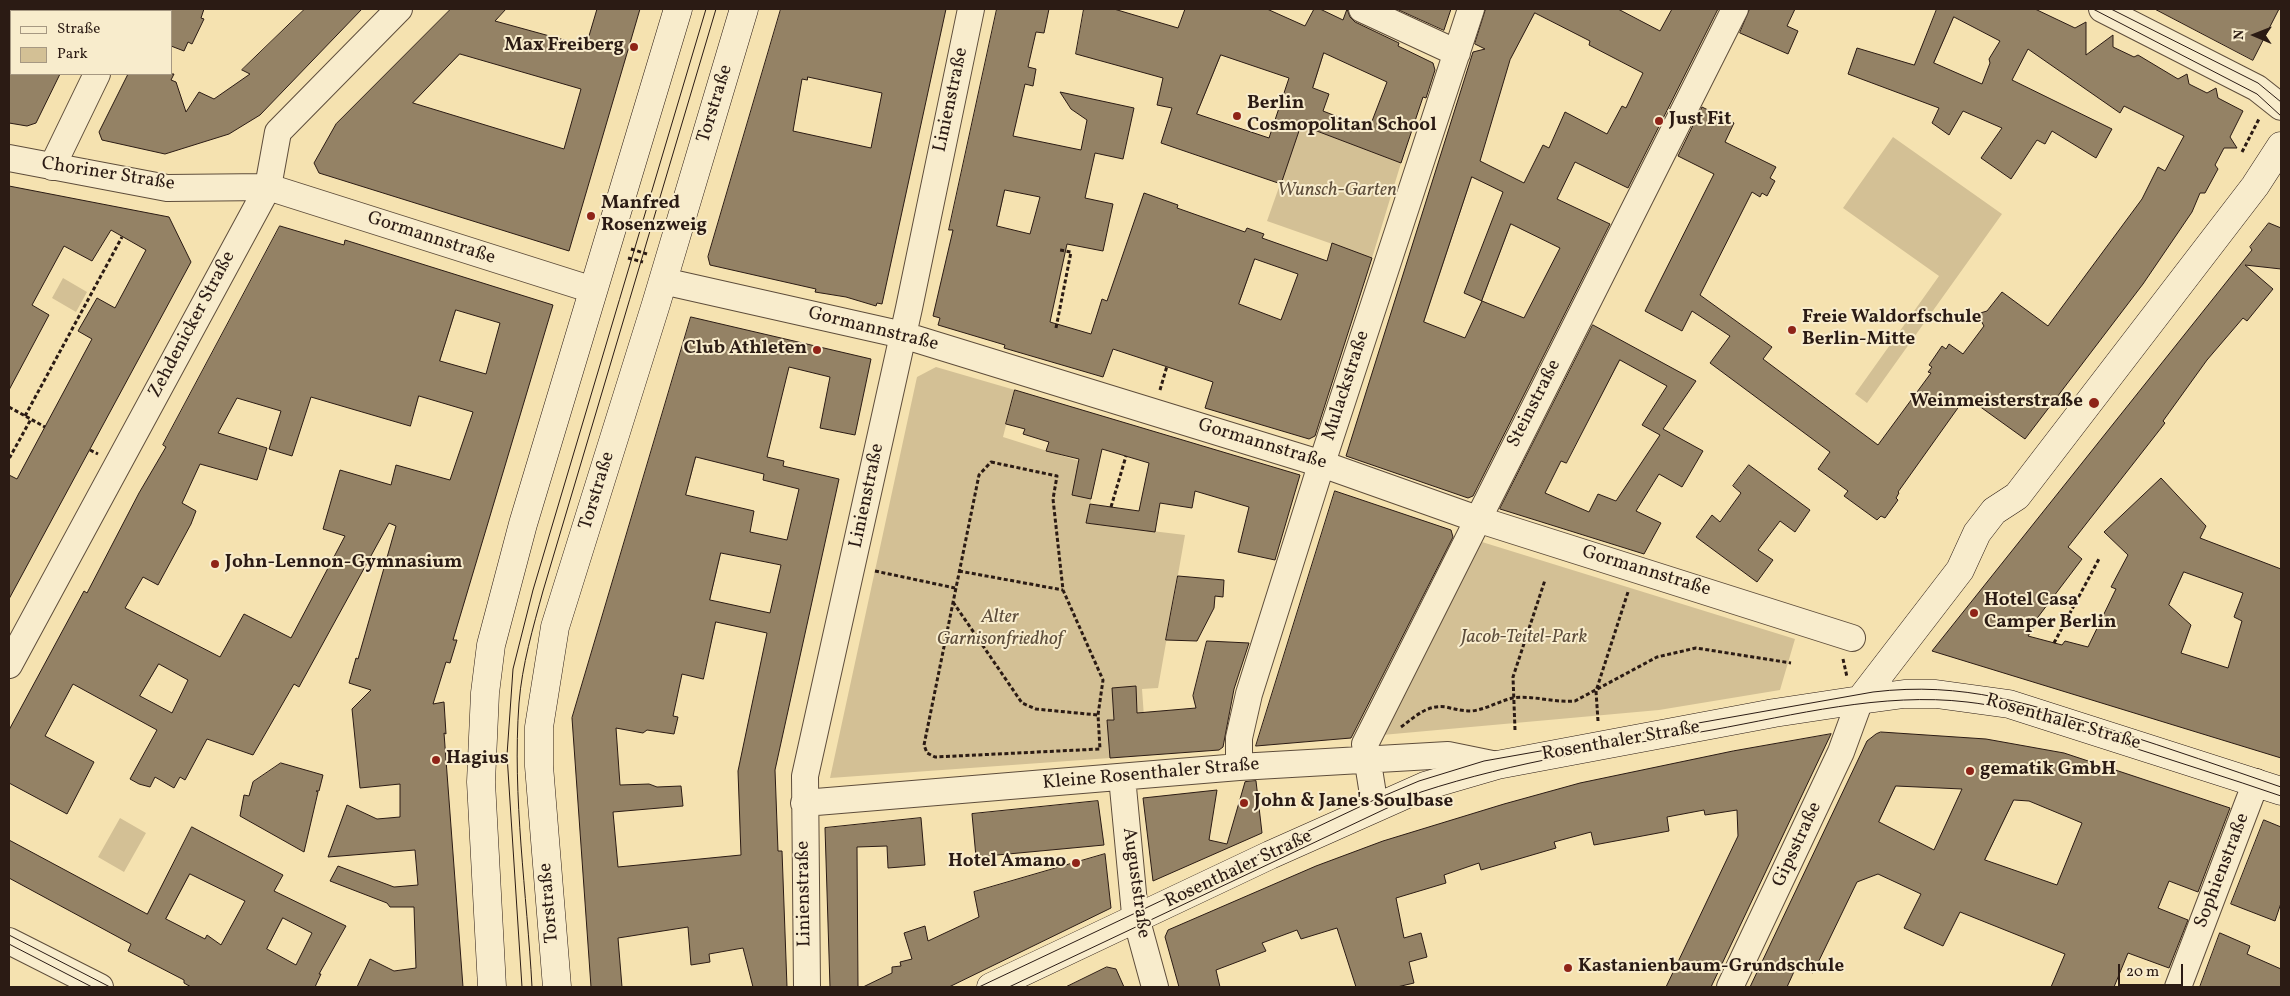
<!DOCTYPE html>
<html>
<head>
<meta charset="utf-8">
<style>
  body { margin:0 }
  #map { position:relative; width:2290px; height:996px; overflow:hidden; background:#f5e2b0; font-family:Vollkorn,serif }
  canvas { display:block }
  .frame { position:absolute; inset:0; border:10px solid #2b1b14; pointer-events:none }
  .legend { position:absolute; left:10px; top:10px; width:162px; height:65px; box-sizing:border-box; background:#f8eccc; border:1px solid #a69882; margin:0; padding:6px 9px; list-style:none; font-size:15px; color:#2b1b14 }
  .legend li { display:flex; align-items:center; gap:10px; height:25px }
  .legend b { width:25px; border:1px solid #a69882 }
  .north { position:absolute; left:2230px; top:10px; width:50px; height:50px; -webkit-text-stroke:4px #f8eccc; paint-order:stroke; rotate:271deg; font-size:14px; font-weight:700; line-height:20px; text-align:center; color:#2b1b14 }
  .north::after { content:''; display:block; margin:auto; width:18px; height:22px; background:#2b1b14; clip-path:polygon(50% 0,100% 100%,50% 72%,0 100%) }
  .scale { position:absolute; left:2118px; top:964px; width:65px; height:22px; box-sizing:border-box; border:2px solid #2b1b14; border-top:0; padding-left:6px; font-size:15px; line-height:18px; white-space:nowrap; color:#2b1b14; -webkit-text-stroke:4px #f8eccc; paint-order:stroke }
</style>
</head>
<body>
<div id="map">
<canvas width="2290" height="996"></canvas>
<div class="frame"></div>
<ul class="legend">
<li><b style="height:6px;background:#f8eccc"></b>Straße</li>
<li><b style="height:14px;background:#d3c095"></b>Park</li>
</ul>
<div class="north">N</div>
<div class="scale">20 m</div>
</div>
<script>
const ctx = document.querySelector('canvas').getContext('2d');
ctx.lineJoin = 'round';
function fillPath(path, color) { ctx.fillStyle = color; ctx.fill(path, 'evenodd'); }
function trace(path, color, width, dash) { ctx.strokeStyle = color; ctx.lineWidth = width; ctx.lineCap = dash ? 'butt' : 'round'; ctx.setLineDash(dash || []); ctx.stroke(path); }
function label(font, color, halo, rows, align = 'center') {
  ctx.font = font + ' Vollkorn,serif'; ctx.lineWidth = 4; ctx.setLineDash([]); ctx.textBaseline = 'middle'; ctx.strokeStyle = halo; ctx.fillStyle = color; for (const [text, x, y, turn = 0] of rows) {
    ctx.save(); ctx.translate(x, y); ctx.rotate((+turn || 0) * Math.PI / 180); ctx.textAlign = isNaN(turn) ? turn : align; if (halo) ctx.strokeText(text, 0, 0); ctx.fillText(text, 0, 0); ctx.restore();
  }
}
fillPath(new Path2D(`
  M1301 125 1401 163 1372 258 1267 221Z
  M1893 137 2002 214 1867 403 1855 394 1939 276 1843 208Z
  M63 278 87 292 76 312 52 298Z
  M936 367 1015 390 1003 437 1098 467 1086 523 1185 535 1158 688 1142 689 1144 717 1107 720 1110 758 830 778 917 377Z
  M1482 542 1795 639 1780 690 1659 710 1382 735Z
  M120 818 146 833 124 872 98 857Z`), '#d3c095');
const building = new Path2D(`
  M171 9H204L201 18 204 19 192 44 188 42 184 51 171 46Z
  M305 9H362L260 115 229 134 165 154 102 140 99 132 128 74H174L171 80 176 82 186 112 199 92 214 99 250 74 242 70Z
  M451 9H506L495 21 586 46 597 9H640L569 251 319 173 314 163 336 124ZM460 54 581 89 564 149 413 103Z
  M781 9H946L882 304 877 303 876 306 846 297 815 292 816 289 710 265 708 257ZM808 77 882 93 871 148 793 131 802 79 807 80Z
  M997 9H1049L1044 33 1036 32 1028 67 1036 69 1033 86 1025 84 1013 136 1081 150 1087 120 1071 109 1060 92 1134 108 1123 159 1095 153 1085 198 1113 204 1103 251 1067 244 1050 322 1091 334 1102 299 1107 301 1144 193 1178 205 1177 208 1245 232 1247 228 1264 234 1262 238 1327 261 1332 243 1372 258 1315 436 1309 439 1205 408 1213 382 1113 349 1103 377 1004 348 1005 345 938 325 940 318 933 316 953 230H949ZM1005 190 1040 197 1030 234 997 226ZM1255 259 1298 274 1281 320 1239 304Z
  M1084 9H1114L1178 28 1185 9H1267L1305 26 1314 9H1320L1343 20 1347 9 1350 17 1355 22 1399 43 1398 46 1433 63 1435 70 1426 98 1423 97 1401 163 1301 125 1281 184 1161 143 1172 108 1157 105 1163 78 1076 54ZM1324 53 1387 82 1369 129 1323 111 1329 94 1313 88ZM1221 55 1289 78 1269 138 1197 114Z
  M1397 9H1451L1444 30Z
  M1486 9H1618L1660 31 1672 9H1718L1628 188 1575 162 1557 199 1610 224 1473 496 1468 498 1346 456 1473 52 1485 49 1475 44ZM1535 13 1590 41 1589 45 1643 73 1626 108 1622 106 1607 134 1565 112 1549 148 1543 145 1524 183 1480 161 1510 60ZM1472 177 1503 192 1464 293 1482 301 1465 338 1424 322ZM1511 224 1560 248 1524 318 1482 301Z
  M1750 9H1795L1787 26 1798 31 1788 54 1740 33Z
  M1937 9H2035L2075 28 2086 22V55L2113 35V47L2134 57 2138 55 2178 79 2187 74 2189 84 2207 93 2216 88 2218 98 2243 111 2230 137 2237 148H2224L2215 165 2218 169 2205 193H2200L2192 212 2143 284 2025 439 1968 398H1965L1898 492 1899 493 1896 498 1898 500 1885 518 1881 516 1877 520 1844 496 1848 491 1818 469 1830 452 1710 363 1730 336 1692 311 1682 331 1645 311 1714 174 1678 156 1702 107 1734 123 1725 142 1776 167 1770 178 1775 181 1767 196 1762 193 1760 197 1752 192 1700 295 1772 347 1763 359 1878 445 1931 373 1928 372 1932 367 1929 365 1942 346 1946 349 1949 344 1963 354 1984 326 1977 314 1987 311 2002 292 2048 326 2142 199 2158 167 2165 171 2184 136 2124 106 2120 113 2028 49 2012 80 2112 129 2096 158 2052 131 2045 144 2037 140 2011 179 1981 158 2002 128 1963 111 1949 135 1932 123 1939 108 1848 74 1857 48 1914 65ZM1954 17 2000 41 1989 59 1990 63 1982 84 1934 63Z
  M2155 9H2279L2253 60Z
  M9 74H60L36 123 27 126 9 123Z
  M9 186 169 217 191 262 9 599V475L17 479 92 339 78 331 97 298 115 308 146 250 111 230 92 261 64 246 32 305 49 315 9 390Z
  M2269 223 2281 228V269L2245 265 2273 289 2247 321 2243 318 2207 360 2163 421 2165 423 2068 547 2082 559 2035 621 2037 623 2028 636 2062 645 2065 641 2088 647 2116 589 2111 587 2128 555 2104 532 2161 478 2206 526 2200 538 2281 569V758L1932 651 2252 250 2250 247ZM2184 572 2243 593 2234 617 2242 621 2228 668 2181 653 2191 625 2169 605Z
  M280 226 344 245 345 240 553 305 453 640H457L450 663 446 662 433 704 444 702 446 734 444 733 463 987H357L370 959 394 971 416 968 414 907H390L387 903 330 881 338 866 394 887 418 885 415 850 328 857 347 805 377 819 400 817V784L360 788 352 709 371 690 349 683 356 658 358 659 396 526 389 523 299 687 294 684 253 755 207 739 185 780 180 777 174 788 155 777 150 787 139 784 130 779 157 730 73 684 45 736 94 762 67 814 9 783V730L84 591 87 593 139 493 166 447 163 445ZM456 310 500 323 486 374 440 361ZM419 396 473 412 450 480 396 465 391 485 340 470 323 529 345 536 291 638 244 614 220 657 125 608 143 577 158 585 191 524 196 511 182 503 200 464 257 480 267 448 218 433 237 398 281 411 269 449 292 456 311 397 410 426ZM159 664 188 680 172 713 140 696Z
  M691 317 871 359 855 435 820 428 830 377 789 367 767 457 784 461 783 466 839 479 775 770 778 851H782L787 987H753L743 948 709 954 710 962 691 965 688 927 618 938 622 987H591L572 718ZM696 457 764 474 763 480 799 489 787 540 750 532 754 511 686 495ZM721 553 781 565 770 613 710 600ZM716 622 767 633 738 771 741 855 618 867 613 812 683 806 681 786 657 787 649 784 620 785 616 728 643 733 647 730 674 734 678 717 673 716 682 674 703 679Z
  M1593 325 1696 381 1663 429 1703 451 1682 487 1659 474 1636 511 1661 523 1644 554 1500 509ZM1620 360 1667 386 1642 425 1660 435 1616 501 1598 494 1589 512 1545 493 1561 461 1566 463Z
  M1015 390 1300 475 1275 560 1238 552 1249 507 1195 491 1192 508 1160 503 1155 532 1086 523 1090 504 1139 511 1149 463 1102 449 1091 499 1072 495 1079 459 1046 451 1049 442 1023 434 1025 429 1006 424Z
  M1749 465 1810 510 1795 532 1780 521 1758 550 1773 560 1757 582 1696 537 1712 515 1720 522 1741 493 1733 486Z
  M1335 491 1451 530 1453 537 1351 738 1256 746Z
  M1178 576 1224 580 1223 597 1215 596 1214 608 1197 641 1166 640Z
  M1207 641 1249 643 1234 689 1223 747 1219 750 1110 758 1107 720H1114L1112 688 1136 686 1137 713 1196 708 1193 696Z
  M1881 732 1986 739 2064 753 2230 808 2198 892 2169 881 2158 908 2188 920 2169 968 2128 953 2114 987H2051L2065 954 1960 912 1943 946 1904 928 1921 894 1878 874 1857 882 1813 973 1797 965 1787 987H1750L1867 741 1876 734ZM1896 786 1962 789 1934 850 1879 822ZM2014 800 2029 801 2082 823 2057 885 1985 860Z
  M1831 734 1711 987H1666L1738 836 1737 810 1705 815 1704 810 1667 817 1669 831 1594 845 1591 832 1554 842 1556 848 1481 870 1479 863 1444 875 1446 883 1396 898 1404 938 1421 933 1427 957 1409 962 1414 983 1397 987H1356L1337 928 1301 939 1297 930 1262 943 1266 951 1216 970 1220 987H1179L1165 937 1168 930 1316 866 1383 841 1504 804 1580 783 1733 751Z
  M281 763 323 775 319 791H316L318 792 304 852 240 816 244 795 249 796 253 782Z
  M1256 781 1262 833 1153 881 1143 798 1217 790 1209 840 1227 844 1245 782Z
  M1098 801 1104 845 976 857 972 814Z
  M921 818 925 865 888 868 887 846 857 847 858 987H830L825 828Z
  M2264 820 2281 827V903L2275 921 2231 904Z
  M192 827 283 875 274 891 346 926 319 974H321L315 987H191L184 983V980L128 951 131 944 9 878V840L147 914ZM190 874 245 901 221 945 207 935 205 939 166 919ZM283 918 312 933 296 965 267 949Z
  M1105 854 1111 908 949 987H863L892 973V967L901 966 900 962 912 959 904 933 925 926 928 941 979 917 974 892Z
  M2220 933 2250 946 2247 954 2281 969V987H2200Z
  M1107 967 1116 969 1124 987H1066Z`);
fillPath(building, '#948265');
trace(building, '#2b1b14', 1);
const street = new Path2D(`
  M1362 9 1457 53
  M2102 9 2257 88 2281 107
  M128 11 129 9
  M9 158 167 188 268 187 593 290
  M52 167 97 74
  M663 281 903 335 1322 464 1477 519 1852 638
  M9 665 268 187 278 132 399 9
  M1239 767V738L1249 694 1317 478 1471 9
  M1122 777 1135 914 1155 987
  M804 803 1239 767 1448 755 1497 765
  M1375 807 1365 744 1735 9
  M9 941 100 987
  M807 987 805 776 909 308 971 9
  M1730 987 1841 752 1860 700
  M2178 987 2256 782`);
const secondary = new Path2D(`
  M1860 700 1960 570 1977 533 1994 511 2017 496 2255 186 2281 146
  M492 987 481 782 485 693 491 645 523 524 678 9
  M557 987 539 766V727L555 627 656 304 744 9
  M991 987 1270 855 1425 786 1497 765 1774 713 1860 700 1904 694H1936L2009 704 2281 791`);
trace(street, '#5e4d3b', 28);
trace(secondary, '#2b1b14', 29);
trace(new Path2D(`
  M2242 152 2259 119
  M631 249 647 254
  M628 258 643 262
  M1056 328 1071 252 1060 250
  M1160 390 1167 366
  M9 407 45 427
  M25 416 122 237
  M90 450 98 454
  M9 456 10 457 31 419
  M991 462 1057 476 1053 499 1063 590 1103 680 1098 715 1100 749 935 757 927 753 924 745 979 475Z
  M1111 507 1126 456
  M875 571 955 588
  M959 571 1063 590
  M953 602 1022 703 1036 709 1098 715
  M2054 643 2100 557
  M1843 659 1847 677
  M1598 721 1596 691 1628 592
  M1401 727C1415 717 1427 704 1446 707 1455 709 1462 711 1472 711 1487 709 1499 701 1513 698 1533 695 1554 703 1575 701L1657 657 1696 648 1791 663
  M1515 730 1513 677 1545 580`), '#2b1b14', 3, [4, 2.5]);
trace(street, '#f8eccc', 26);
trace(secondary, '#f8eccc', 28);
trace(new Path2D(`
  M2093 9 2257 94 2281 116
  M2111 9 2258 83 2281 102
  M9 935 110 987
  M9 944 92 987
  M522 987 507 755 513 669 533 590 706 9
  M532 987C527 893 512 797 519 703 522 665 533 628 543 591L716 9
  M979 987 1374 800 1419 781 1484 761 1873 692C1964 681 2030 704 2115 731 2171 749 2226 768 2281 787
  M1009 987 1421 792C1516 761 1614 747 1712 730 1794 715 1883 692 1967 702 2021 708 2073 728 2125 745 2177 762 2229 778 2281 796`), '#2b1b14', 1);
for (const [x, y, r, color] of [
  [634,47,5,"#8f2418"],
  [1237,116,5,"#8f2418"],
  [1659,121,5,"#8f2418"],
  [591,216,5,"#8f2418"],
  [1792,330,5,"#8f2418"],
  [817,350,5,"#8f2418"],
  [2094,403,6,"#8f2418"],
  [215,564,5,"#8f2418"],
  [1974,613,5,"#8f2418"],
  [436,760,5,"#8f2418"],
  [1970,771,5,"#8f2418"],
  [1244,803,5,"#8f2418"],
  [1076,863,5,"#8f2418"],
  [1568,968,5,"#8f2418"]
]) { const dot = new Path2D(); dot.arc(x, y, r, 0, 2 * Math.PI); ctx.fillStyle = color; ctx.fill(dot); trace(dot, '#f8eccc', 2); }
label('bold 19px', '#2b1b14', '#f8eccc', [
  ["Max Freiberg",624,47,"right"],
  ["Berlin",1247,105],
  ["Cosmopolitan School",1247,127],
  ["Just Fit",1669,121],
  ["Manfred",601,205],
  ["Rosenzweig",601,227],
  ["Freie Waldorfschule",1802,319],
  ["Berlin-Mitte",1802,341],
  ["Club Athleten",807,350,"right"],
  ["Weinmeisterstraße",2083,403,"right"],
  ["John-Lennon-Gymnasium",225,564],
  ["Hotel Casa",1984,602],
  ["Camper Berlin",1984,624],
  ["Hagius",446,760],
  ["gematik GmbH",1980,771],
  ["John & Jane's Soulbase",1254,803],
  ["Hotel Amano",1066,863,"right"],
  ["Kastanienbaum-Grundschule",1578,968]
], 'left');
label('19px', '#2b1b14', '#f8eccc', [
  ["Linienstraße",952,100,-78],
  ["Torstraße",716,104,-73],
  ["Choriner Straße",108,175,9],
  ["Gormannstraße",431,239,18],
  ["Zehdenicker Straße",193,325,-62],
  ["Gormannstraße",873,330,14],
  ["Mulackstraße",1347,386,-72],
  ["Steinstraße",1535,404,-63],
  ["Gormannstraße",1262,445,17],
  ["Torstraße",598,491,-73],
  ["Linienstraße",868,496,-78],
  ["Gormannstraße",1646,572,17],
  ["Rosenthaler Straße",2063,723,16],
  ["Rosenthaler Straße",1621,742,-10],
  ["Kleine Rosenthaler Straße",1151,775,-5],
  ["Gipsstraße",1798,845,-65],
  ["Rosenthaler Straße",1239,870,-25],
  ["Sophienstraße",2223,871,-69],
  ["Auguststraße",1135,883,82],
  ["Linienstraße",805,894,-91],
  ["Torstraße",550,903,-95]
]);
label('italic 19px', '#5d4d3b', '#f8eccc', [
  ["Wunsch-Garten",1337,192],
  ["Alter",1000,619],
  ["Garnisonfriedhof",1000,641],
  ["Jacob-Teitel-Park",1524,639]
]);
</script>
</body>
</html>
